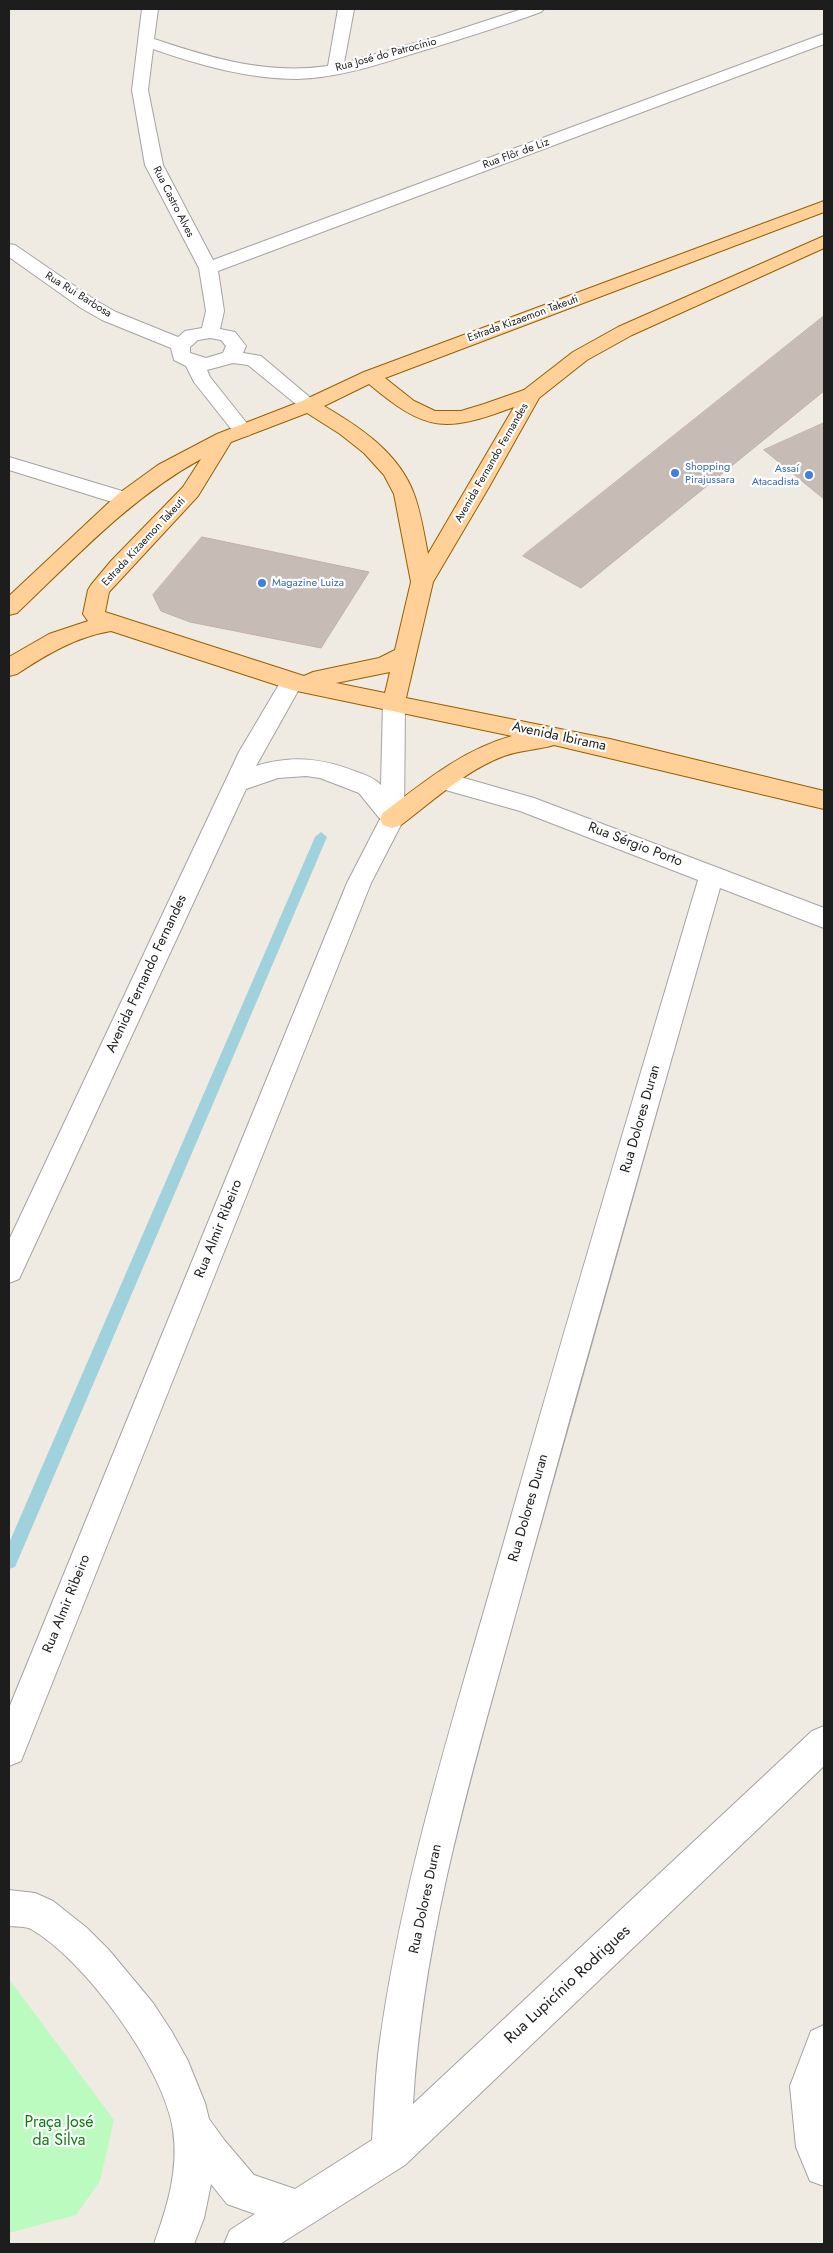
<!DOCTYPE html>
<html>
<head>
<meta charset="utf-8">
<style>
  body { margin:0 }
  #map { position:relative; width:833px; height:2253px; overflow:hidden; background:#efeae2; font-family:Jost,sans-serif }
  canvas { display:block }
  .frame { position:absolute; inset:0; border:10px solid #1d1d1d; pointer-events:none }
</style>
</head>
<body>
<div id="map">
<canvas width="833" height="2253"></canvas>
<div class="frame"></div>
</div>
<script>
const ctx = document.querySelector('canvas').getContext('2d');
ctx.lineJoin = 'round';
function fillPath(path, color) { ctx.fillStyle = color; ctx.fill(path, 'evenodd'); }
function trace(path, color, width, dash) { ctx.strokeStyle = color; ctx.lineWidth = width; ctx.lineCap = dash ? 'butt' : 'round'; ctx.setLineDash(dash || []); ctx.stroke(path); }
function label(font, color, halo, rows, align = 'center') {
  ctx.font = font + ' Jost,sans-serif'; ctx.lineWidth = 4.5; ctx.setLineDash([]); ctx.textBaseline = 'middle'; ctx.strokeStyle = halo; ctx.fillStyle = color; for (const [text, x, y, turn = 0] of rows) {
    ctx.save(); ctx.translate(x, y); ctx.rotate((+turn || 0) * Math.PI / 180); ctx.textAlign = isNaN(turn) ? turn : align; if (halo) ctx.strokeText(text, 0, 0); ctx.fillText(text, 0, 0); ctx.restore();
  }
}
fillPath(new Path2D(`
  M9 1979 114 2120 100 2181 76 2215 9 2233Z`), '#bcfbc0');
fillPath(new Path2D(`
  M321 832 327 837 15 1567 9 1569V1543L315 837Z`), '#a0d2de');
const building = new Path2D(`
  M824 316V391L581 588 523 556Z
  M824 423V499L764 450Z
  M202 537 369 572 321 648 190 622 161 611 153 595Z`);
fillPath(building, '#c6bcb5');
trace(building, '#c1b0a4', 1);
const minor = new Path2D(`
  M142 9H158L154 39C211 58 267 75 328 66L338 9H354L344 63 436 37 522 9H544L541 12C500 27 458 40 415 53 377 65 337 78 297 79 248 79 199 65 153 49L148 90 163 165 213 260 818 36 824 34V44L218 271 224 311 220 329 235 332 246 346 243 353 261 356 319 405 316 409 309 411 302 409 248 365 233 363 207 370 210 377 253 431 250 435 243 437 236 435 194 382 186 366 174 360 171 348 102 320 81 308 9 257V244L15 245 95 300 116 312 178 337 185 331 202 328 206 311 199 268 145 165 132 90ZM210 338 221 340 226 346 223 353 206 358 190 353V347L198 340Z
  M9 457 132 494 135 499 132 504 125 506 9 470Z
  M292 674 300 676 303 682 256 766C292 755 322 758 357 772 366 775 374 778 381 785L383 702 386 696 394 694 402 696 405 702 404 819 371 883 21 1761 9 1766V1708L347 883 380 819 359 793 320 778 306 776 278 778 246 789 19 1279 9 1283V1240L239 752 284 676Z
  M443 772 534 798 824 908V928L720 888C654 1121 587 1354 523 1587 477 1756 423 1928 413 2104L812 1731 824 1726V1766L405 2165 280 2244H224L230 2230 255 2214 227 2204 211 2184 204 2218 194 2244H154C167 2207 179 2170 173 2130 164 2068 85 1960 31 1929 25 1926 16 1927 9 1926V1890L35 1893 53 1901 87 1928 109 1950 153 2003 172 2032 188 2061 205 2103 209 2119 225 2141 254 2175 295 2189 372 2140C374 2112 375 2083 378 2055 400 1886 452 1723 499 1559 563 1332 631 1106 698 880L520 811 435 787 431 781 435 775Z
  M824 2025V2186L810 2181 796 2147 790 2086 811 2031Z`);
const major = new Path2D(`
  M824 201V212L385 378 414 401 435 411H461L484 404 524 390 573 352 618 327 824 236V248L632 335 587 360 539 398 489 487 433 582 406 698 610 739 824 791V809L554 745C537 750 520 750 504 756 466 770 433 801 401 825L392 828 383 825 380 819 383 813C424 782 462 750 512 736L292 690 111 631C76 637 47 654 17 674L9 676V657L49 634 88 621 83 614 88 590 91 585 111 561 183 487 201 459C130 498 75 558 17 613L9 615V596L118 494 158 465 217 434 302 401 364 372ZM369 384C426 432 445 433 514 407L428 554C424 534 421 513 414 494 399 453 360 427 324 406ZM307 413 340 434 364 453 384 475 394 494 411 582 395 650 379 658 313 672 304 676 105 612 109 592 198 496 231 442ZM390 672 385 693 336 683 385 673Z`);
trace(minor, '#a4a4a4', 2);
trace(major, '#966100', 2);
fillPath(minor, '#fff');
fillPath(major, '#ffd097');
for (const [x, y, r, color] of [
  [675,473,5,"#3f7fe0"],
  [809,475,5,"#3f7fe0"],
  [262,583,5,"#3f7fe0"]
]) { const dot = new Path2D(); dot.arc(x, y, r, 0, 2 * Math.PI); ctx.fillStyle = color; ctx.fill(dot); trace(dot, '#fff', 2); }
label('11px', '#1d1d1d', '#fff', [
  ["Rua José do Patrocínio",386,55,-15],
  ["Rua Flôr de Liz",516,154,-20],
  ["Rua Castro Alves",173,202,63],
  ["Rua Rui Barbosa",78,295,32],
  ["Estrada Kizaemon Takeuti",523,319,-20],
  ["Avenida Fernando Fernandes",492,463,-60],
  ["Estrada Kizaemon Takeuti",144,542,-47]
]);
label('11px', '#366cbe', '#fff', [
  ["Shopping",685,467],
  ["Pirajussara",685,480],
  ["Assaí",799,469,"right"],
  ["Atacadista",799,482,"right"],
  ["Magazine Luiza",272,583]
], 'left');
label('14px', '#1d1d1d', '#fff', [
  ["Avenida Ibirama",559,737,12],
  ["Rua Sérgio Porto",635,845,21],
  ["Avenida Fernando Fernandes",147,974,-65],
  ["Rua Dolores Duran",641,1119,-74],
  ["Rua Almir Ribeiro",219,1229,-68],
  ["Rua Dolores Duran",529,1508,-74],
  ["Rua Almir Ribeiro",67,1604,-68],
  ["Rua Dolores Duran",426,1899,-78]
]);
label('16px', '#1d1d1d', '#fff', [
  ["Rua Lupicínio Rodrigues",568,1985,-43]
]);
label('16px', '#077f0e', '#fff', [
  ["Praça José",59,2123],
  ["da Silva",59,2141]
]);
</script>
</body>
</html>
